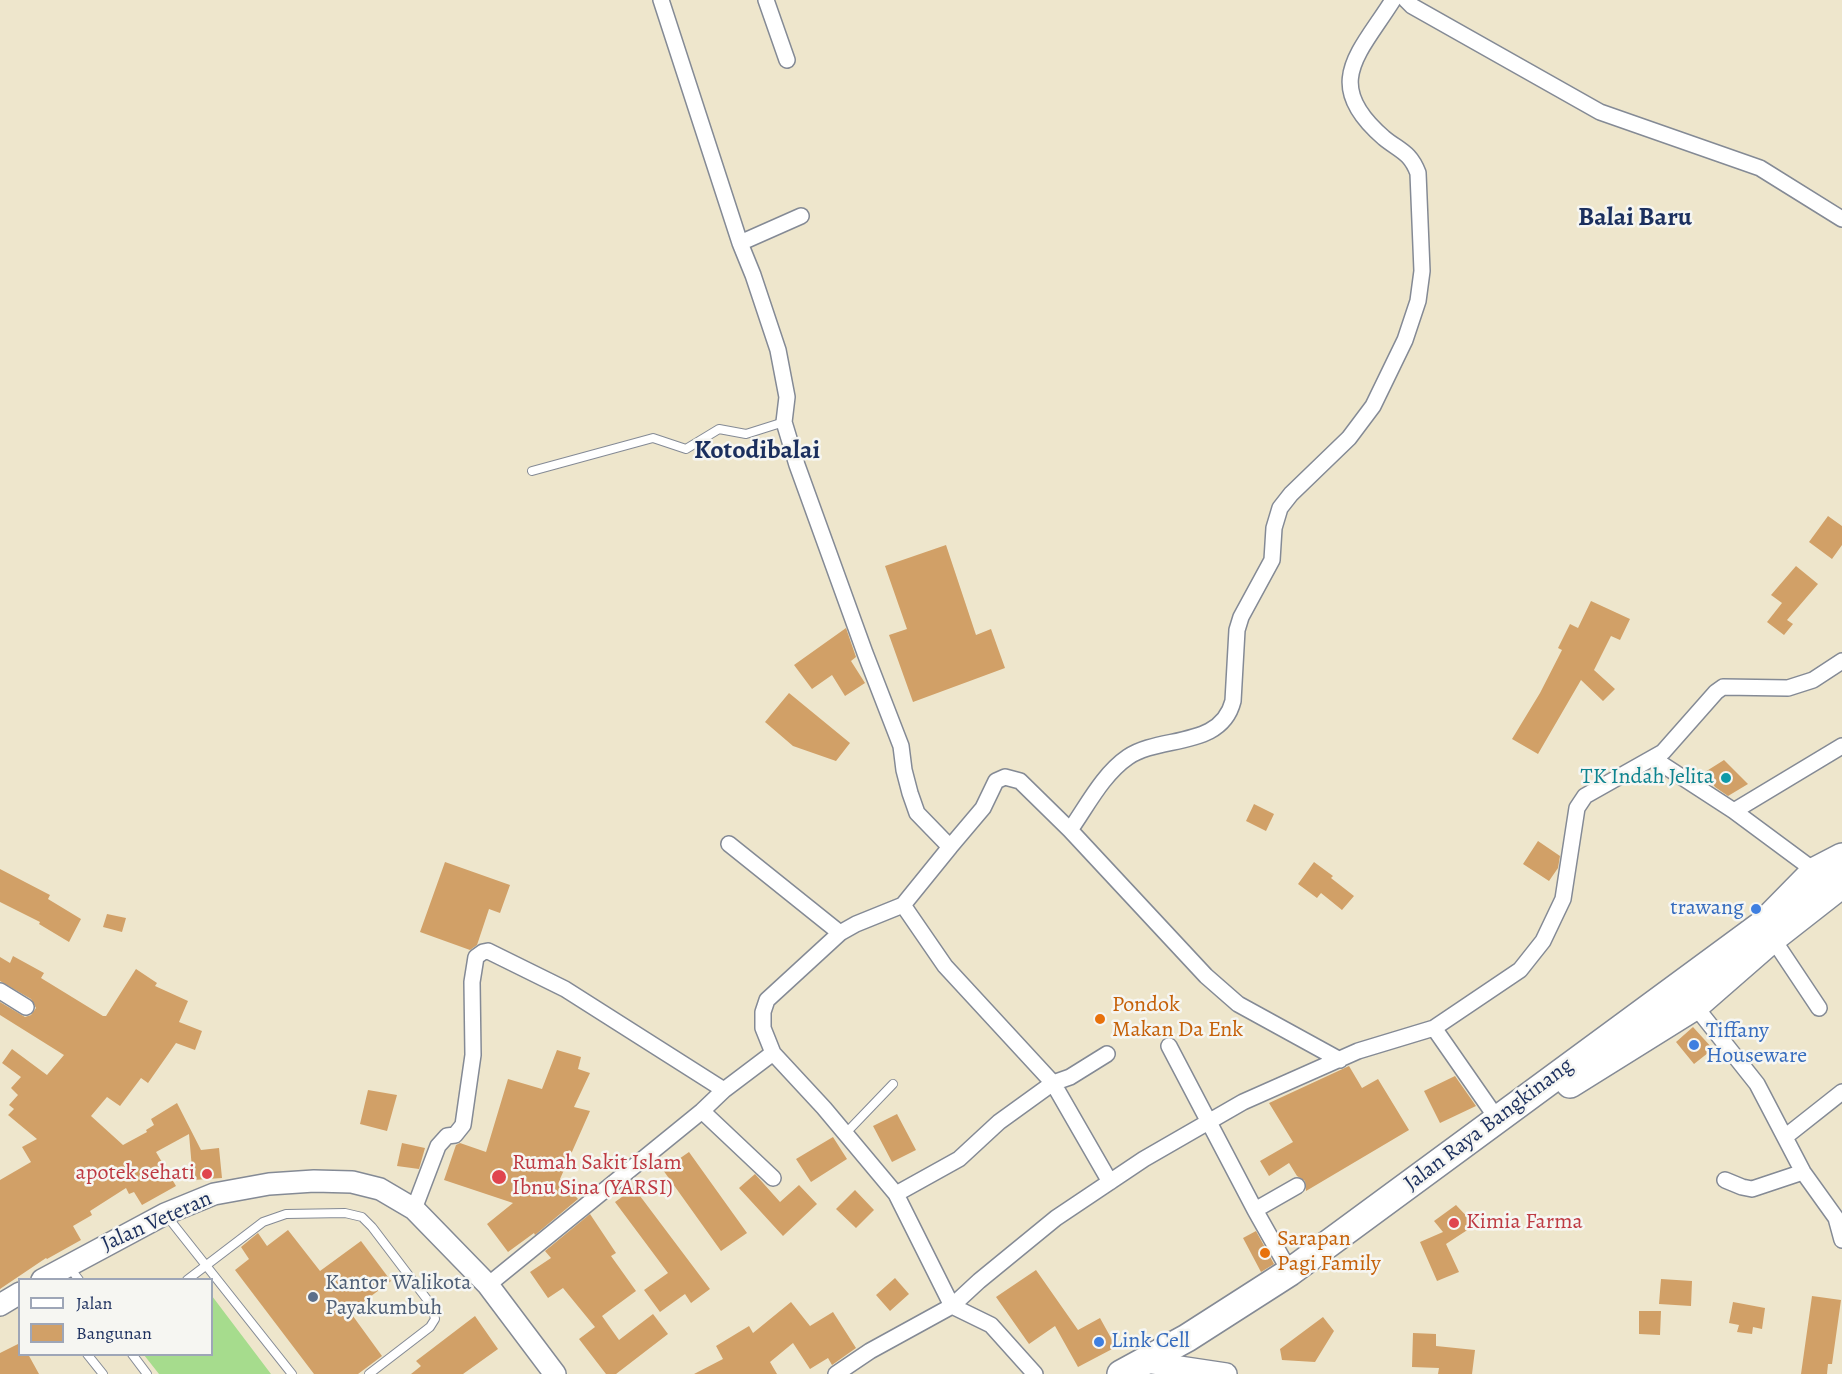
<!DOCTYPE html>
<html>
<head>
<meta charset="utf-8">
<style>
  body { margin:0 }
  #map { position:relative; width:1842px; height:1374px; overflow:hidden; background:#eee6cc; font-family:Alegreya,serif }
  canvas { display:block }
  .legend { position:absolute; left:18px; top:1278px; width:195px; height:78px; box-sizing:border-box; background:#f6f6f2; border:2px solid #9ea6b7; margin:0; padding:8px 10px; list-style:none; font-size:18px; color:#1b2f5e }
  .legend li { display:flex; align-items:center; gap:12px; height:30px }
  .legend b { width:30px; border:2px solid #9ea6b7 }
</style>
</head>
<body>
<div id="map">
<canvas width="1842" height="1374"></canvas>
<ul class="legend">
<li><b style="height:8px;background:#fff"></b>Jalan</li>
<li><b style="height:16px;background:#d1a067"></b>Bangunan</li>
</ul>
</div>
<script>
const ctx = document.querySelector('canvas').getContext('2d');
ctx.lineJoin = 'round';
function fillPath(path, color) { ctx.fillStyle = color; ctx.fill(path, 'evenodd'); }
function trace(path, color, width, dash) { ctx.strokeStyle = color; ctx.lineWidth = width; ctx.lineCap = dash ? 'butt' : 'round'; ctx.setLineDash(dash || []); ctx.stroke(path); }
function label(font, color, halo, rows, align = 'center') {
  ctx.font = font + ' Alegreya,serif'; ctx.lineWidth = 5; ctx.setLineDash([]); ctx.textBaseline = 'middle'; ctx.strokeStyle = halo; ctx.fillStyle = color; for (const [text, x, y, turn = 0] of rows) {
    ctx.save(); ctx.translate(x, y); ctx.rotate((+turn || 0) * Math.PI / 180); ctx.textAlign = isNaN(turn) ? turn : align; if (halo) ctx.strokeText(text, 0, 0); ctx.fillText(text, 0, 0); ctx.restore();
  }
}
fillPath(new Path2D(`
  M212 1296 271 1374H159L144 1355 212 1354Z`), '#a6dc8d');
fillPath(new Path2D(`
  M1828 516 1842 526V545L1832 559 1809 542Z
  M946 545 976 635 991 629 1005 668 913 702 889 635 907 629 885 566Z
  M1796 566 1818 584 1787 620 1793 624 1784 635 1767 622 1782 603 1771 595Z
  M1591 601 1630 619 1620 640 1611 636 1594 670 1615 689 1603 701 1581 680 1538 754 1512 739 1540 693 1562 650 1558 648 1570 624 1578 628Z
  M846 628 856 657 851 661 865 683 845 696 832 675 812 689 794 665Z
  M789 693 850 743 836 761 793 746 765 722Z
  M1724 760 1748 784 1728 796 1715 787 1705 772Z
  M1254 804 1274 814 1266 831 1246 821Z
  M1538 841 1560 856 1558 868 1549 881 1523 864Z
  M445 862 510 885 500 913 489 909 477 945 470 950 420 932Z
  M1314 862 1333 876 1331 878 1354 896 1342 910 1321 893 1317 898 1298 884Z
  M0 869 50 895 48 899 81 919 69 942 39 924 40 922 0 902Z
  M107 914 126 918 122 932 103 927Z
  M13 956 44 973 41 978 103 1016H106L136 969 157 983 155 986 188 1001 179 1022 202 1031 195 1050 176 1043 148 1083 141 1078 120 1106 107 1097 91 1116 123 1145 147 1132 146 1130 154 1125 151 1119 177 1103 201 1150 219 1148 222 1178 193 1180 189 1134 156 1152 176 1186 142 1205 134 1192 129 1194 126 1188 90 1211 92 1215 73 1226 81 1240 47 1259 46 1258 0 1289V1180L31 1162 22 1147 37 1139 8 1115 14 1109 9 1105 18 1095 11 1088 21 1077 2 1063 12 1049 47 1075 64 1055 0 1015V1002L25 1017 31 1015 36 1008 31 999 0 981V957L10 963Z
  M1693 1027 1713 1049 1694 1064 1676 1042Z
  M557 1050 581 1057 578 1069 590 1073 574 1107 590 1111 560 1179 578 1199 535 1235 534 1233 508 1252 487 1224 513 1203 444 1180 456 1145 460 1143 486 1152 508 1079 542 1089Z
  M1349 1066 1362 1088 1378 1079 1409 1130 1306 1191 1305 1181 1297 1176 1289 1163 1269 1176 1260 1161 1293 1142 1269 1103Z
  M1455 1076 1476 1106 1440 1123 1424 1091Z
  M368 1090 397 1095 387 1131 360 1124Z
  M897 1114 916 1150 892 1162 873 1126Z
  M833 1137 847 1159 811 1182 796 1159Z
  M402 1143 425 1148 419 1169 397 1166Z
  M689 1152 747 1233 721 1251 663 1170Z
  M755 1174 780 1202 799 1185 817 1204 783 1236 739 1188Z
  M634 1188 710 1289 691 1303 685 1294 660 1312 644 1290 668 1273 615 1202Z
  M855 1190 874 1210 856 1228 836 1209Z
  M1456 1205 1475 1225 1446 1244 1459 1272 1437 1281 1420 1242 1443 1232 1434 1221Z
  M590 1214 616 1253 611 1256 636 1291 602 1316 619 1340 653 1314 668 1334 616 1374H606L579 1339 595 1327 563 1288 548 1298 530 1272 551 1258 545 1251Z
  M288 1230 320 1271 361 1241 391 1281 350 1312 382 1356 358 1374H314L235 1270 249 1259 241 1247 258 1233 267 1246Z
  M1256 1231 1274 1264 1261 1272 1243 1238Z
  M1036 1270 1078 1330 1100 1318 1116 1347 1078 1367 1055 1326 1029 1344 996 1297Z
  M895 1278 909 1294 890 1311 876 1295Z
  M1661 1279 1692 1281 1691 1306 1659 1304Z
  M1812 1296 1841 1300 1832 1364H1828L1827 1374H1801Z
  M791 1302 810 1326 833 1312 856 1348 832 1365 828 1358 810 1369 793 1343 770 1362 777 1374H694L723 1359 716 1346 749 1326 753 1333Z
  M1733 1302 1765 1308 1762 1329 1753 1327 1752 1334 1737 1332 1739 1325 1729 1323Z
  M1639 1311H1661L1660 1335 1639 1334Z
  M475 1316 498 1349 463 1374H411L421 1366 416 1361Z
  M1323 1317 1334 1331 1315 1362 1282 1360 1280 1349Z
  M1413 1333 1436 1334V1346L1475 1350 1472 1374H1438L1439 1368 1412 1367Z
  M20 1343V1354H28L39 1374H0V1353Z`), '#d1a067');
const lane = new Path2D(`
  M532 471 653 438 686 449 719 429 746 434 784 422
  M845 1134 893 1084
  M166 1215 292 1374
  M70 1268 79 1280
  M187 1280 263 1222 286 1214 345 1213 362 1217 372 1227 432 1306 435 1319 430 1327 369 1374
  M87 1354 103 1374
  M132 1354 147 1374`);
const street = new Path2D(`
  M661 0 740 243 753 275 778 350 787 397 784 422 797 465 865 653 901 746 904 770 910 793 917 813 950 847 903 905 856 924 840 933 767 1000 763 1012V1028L773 1053 824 1108 896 1194 952 1306 991 1325 1035 1374
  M766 0 787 60
  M1406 0 1412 6 1600 112 1760 168 1842 219
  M740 243 801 216
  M1654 759 1734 811 1815 871
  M1734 811 1842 746
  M1070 830C1087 806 1103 774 1128 757 1160 735 1221 749 1233 701L1237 630 1241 617 1272 560 1274 528 1280 508 1291 494 1349 438 1373 406 1405 340 1418 301 1422 271 1418 173C1410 152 1400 151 1384 138 1321 84 1359 54 1393 0
  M729 844 840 933
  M950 847 983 808 996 781 1005 777 1020 781 1070 830 1206 976 1238 1004 1340 1060
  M903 905 945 966 1053 1083 1110 1182
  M1769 933 1819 1008
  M0 991 26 1007
  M1695 1006 1757 1084 1803 1172 1836 1218 1842 1240
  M1434 1028 1498 1120
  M1169 1046 1255 1210 1290 1272
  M702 1111 773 1178
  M1785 1137 1842 1092
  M1725 1180 1742 1187 1752 1189 1803 1172
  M896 1194 959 1159 999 1122 1053 1083 1070 1077 1107 1054
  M414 1209 438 1146 447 1136 455 1135 463 1125 473 1055 472 982 476 957 483 952 488 951 565 989 724 1090
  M1255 1210 1297 1186
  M488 1285 702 1111 724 1090 773 1053
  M836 1374 870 1351 952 1306 979 1281 1056 1218 1144 1159 1243 1102 1358 1051 1434 1028 1520 970 1543 941 1563 899 1577 808 1585 796 1663 752 1716 692 1723 687 1788 688 1813 680 1842 661`);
const secondary = new Path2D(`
  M42 1280 165 1214 214 1194 269 1184 314 1181 352 1182 380 1189 414 1209 488 1285 555 1374
  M0 1305 20 1293
  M1146 1362 1226 1374`);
const highway = new Path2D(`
  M1570 1084 1695 1006 1773 938 1842 884
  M1121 1374 1187 1338 1290 1272 1763 924 1815 871 1842 857`);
trace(lane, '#848a95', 10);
trace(street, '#848a95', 18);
trace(secondary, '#848a95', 24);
trace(highway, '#848a95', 30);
trace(lane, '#fff', 8);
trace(street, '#fff', 15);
trace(secondary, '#fff', 21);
trace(highway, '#fff', 27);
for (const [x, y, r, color] of [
  [1726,778,6,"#0f9aa8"],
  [1756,909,6,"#3f7fe0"],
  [1100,1019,6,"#e8710a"],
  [1694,1045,6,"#3f7fe0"],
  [207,1174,6,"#e0444e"],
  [499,1177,8,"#e0444e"],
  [1454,1223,6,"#e0444e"],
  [1265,1253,6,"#e8710a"],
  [313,1297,6,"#5c6f8a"],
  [1099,1342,6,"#3f7fe0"]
]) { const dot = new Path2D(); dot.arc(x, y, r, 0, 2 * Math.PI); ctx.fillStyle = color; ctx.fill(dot); trace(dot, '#f6f6f2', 2); }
label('22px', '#0d838f', '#f6f6f2', [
  ["TK Indah Jelita",1714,778]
], 'right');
label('22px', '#366cbe', '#f6f6f2', [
  ["trawang",1744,909,"right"],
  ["Tiffany",1706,1032],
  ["Houseware",1706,1057],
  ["Link Cell",1111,1342]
], 'left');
label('22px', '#c56008', '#f6f6f2', [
  ["Pondok",1112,1006],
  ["Makan Da Enk",1112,1031],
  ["Sarapan",1277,1240],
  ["Pagi Family",1277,1265]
], 'left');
label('22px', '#1b2f5e', '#f6f6f2', [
  ["Jalan Raya Bangkinang",1489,1125,-37],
  ["Jalan Veteran",157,1222,-24]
]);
label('22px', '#be3a42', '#f6f6f2', [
  ["Rumah Sakit Islam",512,1164],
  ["Ibnu Sina (YARSI)",512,1189],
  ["apotek sehati",195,1174,"right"],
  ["Kimia Farma",1466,1223]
], 'left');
label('22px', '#4e5e75', '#f6f6f2', [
  ["Kantor Walikota",325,1284],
  ["Payakumbuh",325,1309]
], 'left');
label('bold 26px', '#1b2f5e', '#f6f6f2', [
  ["Balai Baru",1635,219],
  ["Kotodibalai",757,452]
]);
</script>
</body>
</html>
